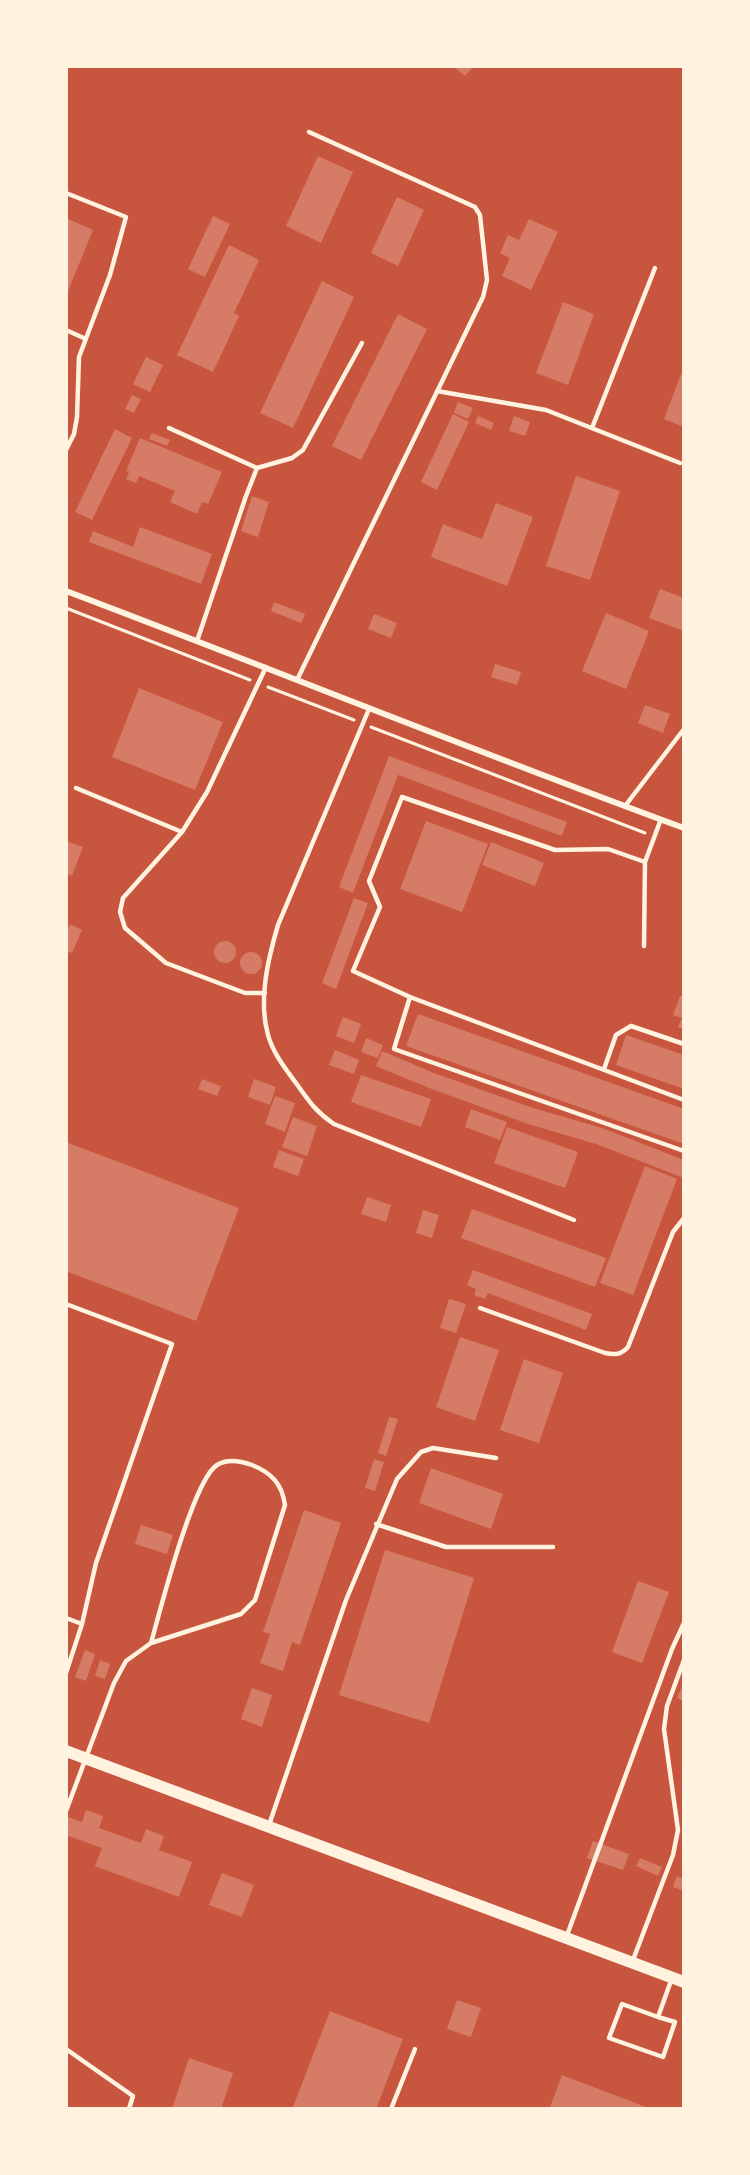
<!DOCTYPE html>
<html>
<head>
<meta charset="utf-8">
<style>
  body { margin:0 }
  #map { position:relative; width:750px; height:2175px; overflow:hidden; background:#c8553d; font-family:"Sofia Sans Condensed",sans-serif }
  canvas { display:block }
  .frame { position:absolute; inset:0; border:68px solid #fff3e0; pointer-events:none }
</style>
</head>
<body>
<div id="map">
<canvas width="750" height="2175"></canvas>
<div class="frame"></div>
</div>
<script>
const ctx = document.querySelector('canvas').getContext('2d');
ctx.lineJoin = 'round';
function fillPath(path, color) { ctx.fillStyle = color; ctx.fill(path, 'evenodd'); }
function trace(path, color, width, dash) { ctx.strokeStyle = color; ctx.lineWidth = width; ctx.lineCap = dash ? 'butt' : 'round'; ctx.setLineDash(dash || []); ctx.stroke(path); }
fillPath(new Path2D(`
  M453 66H474L465 76Z
  M318 156 353 172 321 243 286 226Z
  M397 197 424 210 398 266 371 253Z
  M213 216 230 224 205 277 188 269Z
  M66 218 93 230 66 296Z
  M529 219 558 232 531 290 502 276 510 258 500 253 508 235 519 240Z
  M229 245 259 260 234 313 239 316 213 372 177 355Z
  M322 281 354 297 293 428 260 413Z
  M563 302 594 314 568 385 536 373Z
  M398 314 427 329 361 460 332 446Z
  M146 357 163 365 150 392 133 384Z
  M684 366V427L664 419Z
  M132 395 141 399 134 413 125 409Z
  M458 402 473 408 468 419 454 413Z
  M453 414 469 422 437 490 421 482Z
  M478 416 494 423 491 430 475 423Z
  M514 416 530 422 525 436 509 431Z
  M115 429 132 438 92 520 75 512Z
  M152 433 170 440 167 446 149 439Z
  M140 438 222 472 208 504 202 502 197 514 170 502 175 491 139 476 136 483 126 479 129 472 126 471Z
  M576 476 620 491 590 580 546 566Z
  M252 496 269 502 258 537 241 531Z
  M496 503 533 517 507 586 431 557 443 524 482 539Z
  M140 527 212 554 201 584 89 542 93 531 133 547Z
  M660 589 684 598V631L649 618Z
  M274 602 305 614 301 623 271 611Z
  M606 613 649 631 626 689 582 671Z
  M374 614 397 623 391 638 368 629Z
  M495 664 521 672 517 685 491 677Z
  M139 688 223 722 195 790 112 757Z
  M645 705 670 714 663 733 638 723Z
  M389 756 567 822 562 836 398 775 353 893 339 887Z
  M426 821 488 844 462 912 400 889Z
  M66 841 83 847 72 876 66 873Z
  M491 842 544 863 535 886 482 865Z
  M354 898 368 903 336 989 322 983Z
  M70 924 82 930 72 953 66 951V934Z
  M214 952a11 11 0 1 1 22 0a11 11 0 1 1-22 0Z
  M240 963a11 11 0 1 1 22 0a11 11 0 1 1-22 0Z
  M680 996 684 997V1029L678 1027 682 1018 673 1015Z
  M418 1014 684 1109V1144L406 1046Z
  M343 1017 361 1024 354 1043 336 1036Z
  M626 1035 684 1055V1089L616 1065Z
  M366 1038 383 1045 378 1058 361 1052Z
  M335 1050 359 1060 354 1074 329 1065Z
  M382 1051 434 1073 533 1108 602 1128 684 1160V1178L596 1144 528 1124 429 1088 376 1066Z
  M361 1075 431 1099 421 1127 351 1102Z
  M202 1079 221 1086 217 1096 198 1089Z
  M254 1079 276 1087 270 1105 248 1097Z
  M275 1096 295 1103 285 1132 265 1124Z
  M471 1109 507 1122 500 1140 465 1127Z
  M293 1117 317 1126 307 1156 282 1147Z
  M507 1127 578 1152 565 1188 494 1163Z
  M66 1142 239 1208 196 1321 66 1271Z
  M279 1150 304 1159 298 1176 273 1167Z
  M645 1166 677 1179 633 1295 600 1283Z
  M367 1197 391 1205 386 1222 361 1214Z
  M472 1209 606 1258 595 1287 461 1238Z
  M423 1210 439 1215 432 1238 416 1233Z
  M473 1270 592 1314 586 1330 488 1293 485 1299 474 1295 476 1289 467 1285Z
  M449 1299 466 1304 456 1333 440 1328Z
  M460 1337 499 1350 475 1421 436 1407Z
  M524 1359 563 1373 539 1443 500 1430Z
  M389 1417 398 1419 386 1456 378 1453Z
  M374 1459 384 1462 375 1491 365 1488Z
  M431 1468 503 1494 491 1529 419 1503Z
  M304 1510 341 1523 300 1645 292 1642 283 1671 260 1663 270 1634 263 1632Z
  M141 1525 173 1535 167 1554 135 1544Z
  M385 1550 474 1578 429 1723 339 1695Z
  M638 1581 669 1592 642 1663 612 1652Z
  M85 1650 95 1654 86 1681 75 1677Z
  M100 1660 110 1664 105 1679 95 1676Z
  M684 1681V1701L677 1698Z
  M252 1688 272 1695 262 1727 241 1719Z
  M86 1810 103 1816 99 1828 141 1843 146 1829 164 1836 159 1850 192 1862 179 1897 95 1866 102 1848 66 1835V1816L82 1822Z
  M593 1841 629 1854 623 1870 587 1858Z
  M640 1858 662 1867 658 1876 636 1866Z
  M222 1873 254 1885 242 1917 209 1905Z
  M677 1876 684 1879V1891L673 1887Z
  M457 2000 481 2008 471 2037 447 2029Z
  M330 2011 403 2039 376 2109H299L293 2107Z
  M189 2058 233 2073 221 2109H172Z
  M562 2075 651 2109H555L550 2107Z`), '#d67c66');
trace(new Path2D(`
  M66 608 250 680
  M268 687 354 720
  M371 727 645 833`), '#fff3e0', 3);
trace(new Path2D(`
  M66 193 126 217 110 275 79 357 77 417 74 434 66 450
  M66 330 86 339
  M437 391 546 410 680 463
  M169 428 257 468
  M592 428 655 268
  M197 641 246 496 257 468 292 458 303 450 362 343
  M297 680 483 297 487 280 480 215 475 207 309 132
  M369 709 278 925C268 959 258 1000 268 1035 273 1053 285 1068 296 1083 309 1101 315 1111 334 1124L574 1220
  M76 788 182 832 207 792 266 667
  M625 806 684 729
  M661 819 645 862 608 849 555 850 402 797 369 881 380 907 353 971 410 997 684 1100
  M182 832 123 898 120 912 125 928 166 963 245 993H265
  M644 946 645 862
  M410 997 394 1049 684 1151
  M604 1069 616 1035 631 1026 684 1044
  M66 1304 172 1344 96 1563 82 1624 66 1673
  M480 1308 605 1353C615 1355 621 1355 628 1347L673 1232 684 1218
  M376 1524 446 1547H553
  M66 1618 82 1624
  M66 1811 114 1683 126 1661 151 1643 241 1614 255 1600 285 1505C282 1484 272 1473 252 1465 241 1461 228 1458 217 1465 193 1480 160 1611 151 1643
  M269 1825 346 1600 397 1479 421 1452 433 1448 496 1458
  M566 1938 672 1649 684 1623
  M633 1960 673 1855 678 1830 664 1729 667 1706 684 1660
  M658 2017 622 2004 609 2038 663 2057 675 2022 658 2017 672 1978
  M66 2049 133 2096 129 2109
  M391 2109 415 2049`), '#fff3e0', 4.5);
trace(new Path2D(`
  M66 591C272 669 477 752 684 828`), '#fff3e0', 6);
trace(new Path2D(`
  M66 1751 684 1982`), '#fff3e0', 12);
</script>
</body>
</html>
